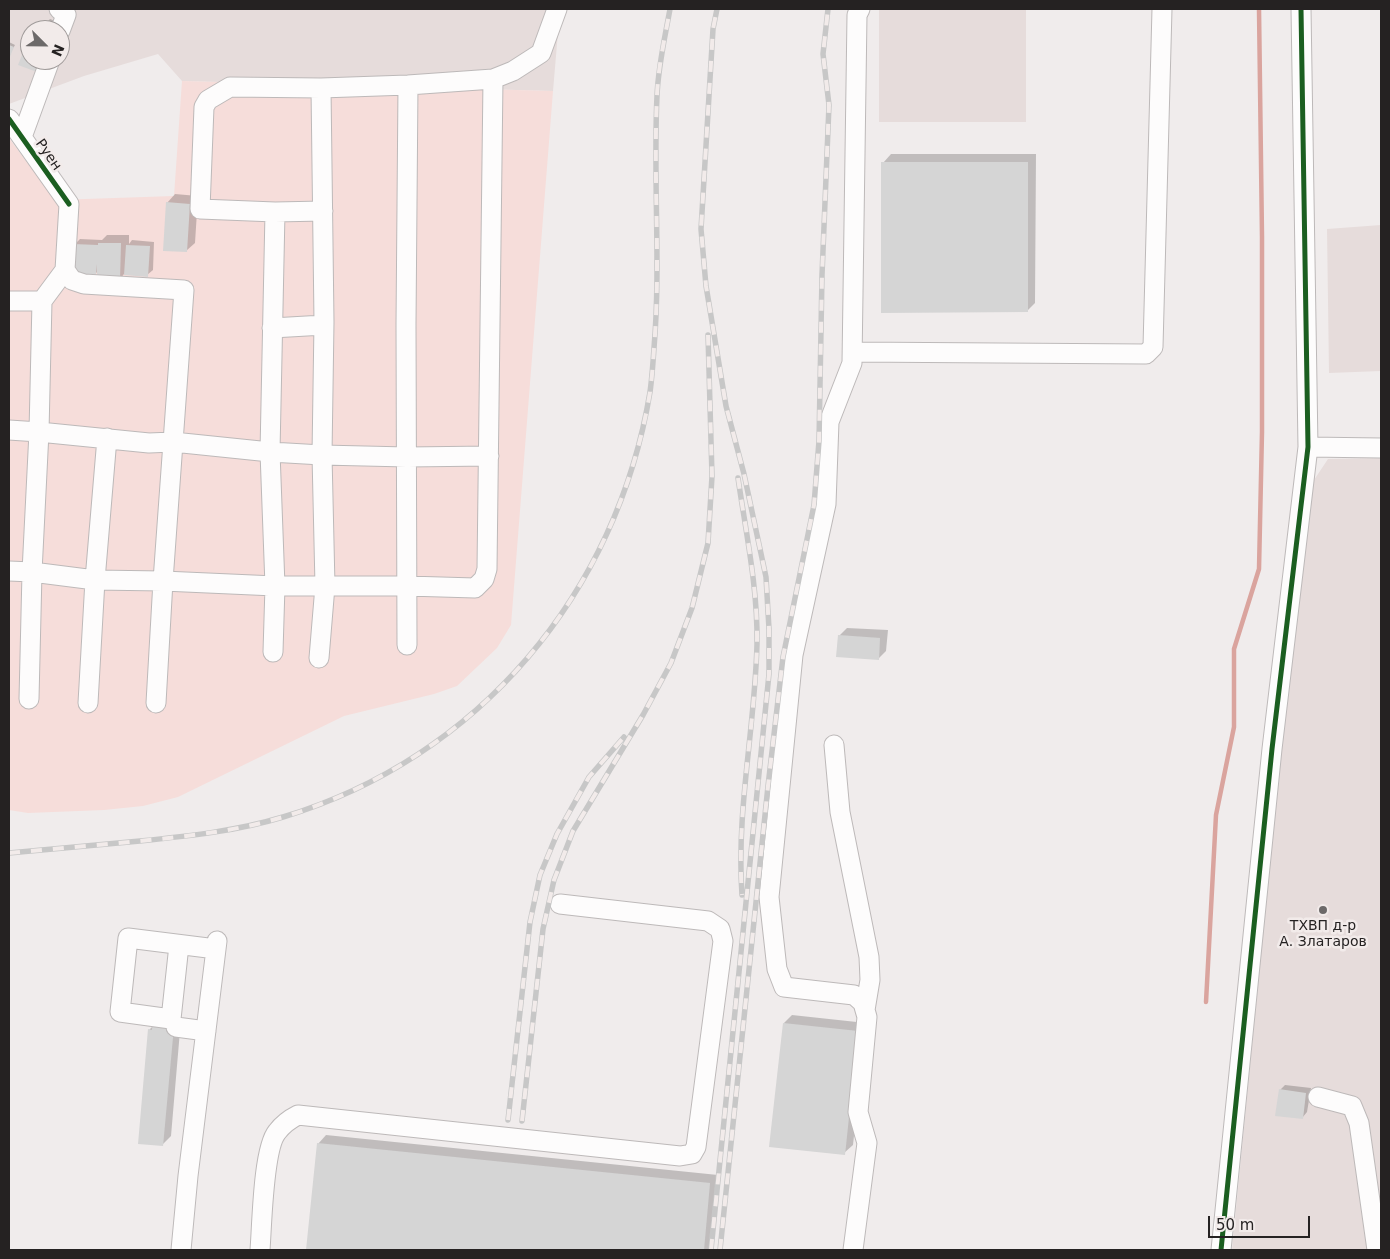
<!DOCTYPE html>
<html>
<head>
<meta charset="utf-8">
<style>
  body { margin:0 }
  #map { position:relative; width:1390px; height:1259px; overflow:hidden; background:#f0ecec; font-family:"DejaVu Sans",sans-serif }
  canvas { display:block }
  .frame { position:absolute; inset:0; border:10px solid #252222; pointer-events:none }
  .north { position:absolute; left:20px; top:20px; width:50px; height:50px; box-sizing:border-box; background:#f2ebea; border:1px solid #a09b9a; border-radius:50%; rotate:113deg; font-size:14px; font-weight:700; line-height:20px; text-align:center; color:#252222 }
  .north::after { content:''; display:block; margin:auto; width:18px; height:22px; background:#6c6969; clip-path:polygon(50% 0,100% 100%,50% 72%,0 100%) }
  .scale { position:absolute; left:1208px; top:1216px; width:102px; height:22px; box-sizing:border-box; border:2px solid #252222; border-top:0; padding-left:6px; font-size:15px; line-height:18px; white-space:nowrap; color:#252222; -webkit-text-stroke:4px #f2ebea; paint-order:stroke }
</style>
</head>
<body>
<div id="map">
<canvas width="1390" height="1259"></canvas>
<div class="frame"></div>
<div class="north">N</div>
<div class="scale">50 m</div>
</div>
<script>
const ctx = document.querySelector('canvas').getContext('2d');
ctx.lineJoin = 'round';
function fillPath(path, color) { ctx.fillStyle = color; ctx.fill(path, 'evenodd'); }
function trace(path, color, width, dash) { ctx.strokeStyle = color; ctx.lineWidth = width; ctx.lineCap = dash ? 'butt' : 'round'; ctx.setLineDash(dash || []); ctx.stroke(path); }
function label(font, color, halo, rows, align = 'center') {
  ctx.font = font + ' "DejaVu Sans",sans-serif'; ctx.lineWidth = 5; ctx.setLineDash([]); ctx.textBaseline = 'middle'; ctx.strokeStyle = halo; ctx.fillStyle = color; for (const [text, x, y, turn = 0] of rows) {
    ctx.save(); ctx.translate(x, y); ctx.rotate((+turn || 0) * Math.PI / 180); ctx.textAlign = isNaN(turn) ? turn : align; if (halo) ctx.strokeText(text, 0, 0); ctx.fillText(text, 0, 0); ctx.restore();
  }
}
fillPath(new Path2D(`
  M9 9H560L553 91 182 81 158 54 84 76 9 104ZM30 30H60V60H30Z
  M879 9 1026 10V122H879Z
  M1381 225V371L1329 373 1327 229Z
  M1381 458V1250H1232L1281 749 1312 483 1328 459Z`), '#e6dcdb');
fillPath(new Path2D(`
  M182 81 553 91 511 625 497 648 457 686 434 694 344 716 178 797 143 806 104 810 28 813 9 810V138L55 200 174 196Z`), '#f6ddda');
fillPath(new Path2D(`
  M50 19 58 22 55 30H43L45 24Z
  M9 42 15 45 9 55Z
  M28 50 30 51V60L20 64 23 55Z
  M891 154H1036L1035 303 1027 311 883 163Z
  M175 194 198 196 195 243 186 251 167 203Z
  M107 235H129V244L132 240 154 242 153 270 147 275 124 274 120 279 98 271 95 274 75 244 80 239 102 240Z
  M847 628 888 630 886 651 878 659 839 636Z
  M792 1015 866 1023 853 1145 844 1153 784 1023Z
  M181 1019 171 1136 162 1145 149 1030 153 1026Z
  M1285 1085 1311 1088 1307 1112 1302 1118 1280 1090Z
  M326 1135 718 1175 710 1250H307L318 1144Z`), '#0003');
trace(new Path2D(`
  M1206 1002 1216 815 1234 727V649L1259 569 1262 432V237L1259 9`), '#daa49e', 4.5);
fillPath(new Path2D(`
  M44 23 54 27 53 30H41Z
  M9 45 14 47 9 59Z
  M22 55 30 58V60H41L37 72 18 65Z
  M881 162H1028V312L881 313Z
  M166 202 190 204 187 252 163 251Z
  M98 243H121L120 280H97V264L96 275 72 274 73 244 98 245Z
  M126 245 150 246 148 277 124 275Z
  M838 635 880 638 879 660 836 657Z
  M153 1020 174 1026 163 1146 138 1144 148 1029 152 1030Z
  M783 1023 858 1031 845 1155 769 1147Z
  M1279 1089 1306 1093 1303 1119 1275 1116Z
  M317 1143 710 1183 704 1250H306Z`), '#d5d5d5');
const minor = new Path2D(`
  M59 9 66 15 60 31
  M9 119 69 204 65 270 72 280 84 284 184 290 163 581 156 703
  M22 137 50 60
  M323 211 275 212 200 209 204 107 208 100 230 87 321 88 408 85 493 79 513 71 541 53 557 9
  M9 301H42L65 270
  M272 328 324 325
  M853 352 1146 354 1153 347 1162 9
  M9 430 39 432 42 301
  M1308 447 1381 448
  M9 571 32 572 95 580 163 581 275 586H407L475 588 484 579 487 569 493 79
  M407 645 406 324 408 85
  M273 652 275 586 270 452 275 212
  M319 658 325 586 322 455 324 322 321 88
  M29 699 32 572 39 432 149 443 173 442 270 452 322 455 407 457 489 456
  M88 703 95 580 107 438
  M834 745 840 812 869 957 870 980 865 1010
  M179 945 171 1019 120 1012 128 938 216 949
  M176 1027 206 1031
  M1318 1097 1352 1106 1359 1123 1377 1250
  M181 1250 188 1176 217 941
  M260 1250C262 1225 263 1149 277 1132 283 1124 290 1119 298 1115L680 1156 692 1154 696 1147 723 941 720 929 708 921 560 904
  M853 1250 867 1143 858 1112 867 1017 863 1003 854 995 784 987 777 969 769 897 793 655 826 504 829 422 852 363 857 15 860 9
  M1221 1250 1272 749 1308 447 1301 9`);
trace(minor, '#bdb9b9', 21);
trace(minor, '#fdfcfc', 19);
const rail = new Path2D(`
  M738 478C746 533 758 589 757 644 755 728 736 811 742 895
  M9 853C53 849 97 845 140 841 189 836 237 831 283 817 479 758 617 593 650 392 652 378 653 363 654 348 661 264 653 180 657 96 658 67 665 37 670 9
  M508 1120 530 922 540 875 557 834 589 777 624 737
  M522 1121 543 929 554 880 573 831 643 715 671 663 692 608 708 543 712 476 708 335
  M711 1250 769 674V629L766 577 744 474 726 406 706 286 701 229 713 29 717 9
  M720 1250 768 786 783 657 814 505 819 441 822 275 829 105 823 54 828 9`);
trace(rail, '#c7c7c7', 5.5);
trace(rail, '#f2ebea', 4, [11]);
trace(new Path2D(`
  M9 119 69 204
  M1221 1250 1272 749 1308 447 1301 9`), '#1b5e20', 5);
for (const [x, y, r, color] of [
  [1323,910,5,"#6c6969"]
]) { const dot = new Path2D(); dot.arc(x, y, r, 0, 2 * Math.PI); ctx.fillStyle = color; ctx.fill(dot); trace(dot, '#f2ebea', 2); }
label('14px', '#252222', '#f2ebea', [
  ["Руен",48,155,55]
]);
label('14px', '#252222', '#f2ebea', [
  ["ТХВП д-р",1323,926],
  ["А. Златаров",1323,942]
]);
</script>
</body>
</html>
